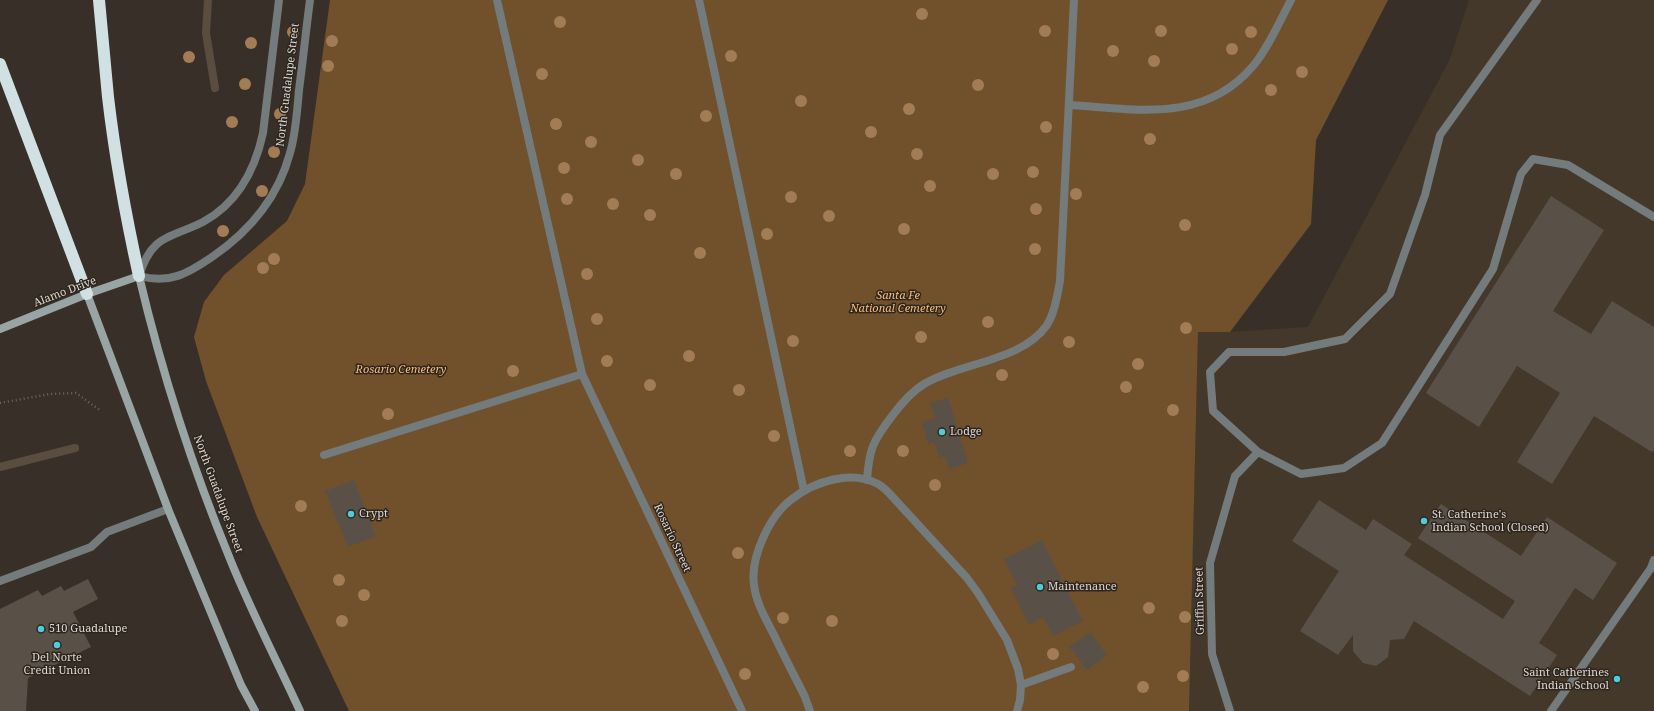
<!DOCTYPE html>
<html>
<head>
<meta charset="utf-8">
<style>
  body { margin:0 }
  canvas { display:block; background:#383028 }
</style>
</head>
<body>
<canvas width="1654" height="711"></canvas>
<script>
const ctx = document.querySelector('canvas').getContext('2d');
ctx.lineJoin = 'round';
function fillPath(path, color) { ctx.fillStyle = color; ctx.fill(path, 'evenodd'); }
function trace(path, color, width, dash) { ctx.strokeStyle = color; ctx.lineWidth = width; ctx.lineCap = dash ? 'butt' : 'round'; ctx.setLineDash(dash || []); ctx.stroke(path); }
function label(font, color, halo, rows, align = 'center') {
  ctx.font = font + ' "Noto Serif",serif'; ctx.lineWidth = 3; ctx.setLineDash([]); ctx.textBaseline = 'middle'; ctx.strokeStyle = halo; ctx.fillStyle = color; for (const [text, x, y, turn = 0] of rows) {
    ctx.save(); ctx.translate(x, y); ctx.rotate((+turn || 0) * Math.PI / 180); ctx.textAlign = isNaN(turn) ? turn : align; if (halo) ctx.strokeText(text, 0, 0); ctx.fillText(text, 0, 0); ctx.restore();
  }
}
fillPath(new Path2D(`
  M1469 0H1654V711H1190L1189 709 1198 332H1230L1308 327 1450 59Z`), '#44382b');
fillPath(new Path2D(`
  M330 0H1388L1316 140 1311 224 1230 332H1198L1189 711H349L257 517 206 381 194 337 204 302 224 275 287 221 305 184Z`), '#71512c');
trace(new Path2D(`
  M208 0 206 33 215 88
  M0 467 75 448`), '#5a4c3f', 8);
fillPath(new Path2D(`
  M1551 196 1604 230 1553 311 1591 334 1612 301 1654 327V450L1652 452 1594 416 1552 484 1517 462 1560 393 1517 366 1479 427 1426 393Z
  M948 398 968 463 949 469 945 456 939 458 934 442 928 444 922 422 935 418 930 403Z
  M354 480 376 536 348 547 325 491Z
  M1319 500 1366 530 1373 519 1412 544 1404 555 1503 619 1515 601 1418 538 1441 504 1521 556 1547 517 1617 563 1593 600 1575 588 1539 643 1557 655 1530 696 1414 621 1404 639 1389 640 1390 641 1388 657 1376 666 1363 663 1353 651V635L1338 655 1300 631 1339 571 1292 541Z
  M1042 540 1083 621 1053 636 1043 617 1029 625 1011 588 1017 585 1004 559Z
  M88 579 98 599 73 612 91 647 28 678 26 711H0V609L38 590 42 596 61 586 64 591Z
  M1090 632 1107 655 1087 670 1069 647Z`), '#595148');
trace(new Path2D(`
  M0 403 50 394 76 393 101 411`), '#6d665e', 2.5, [1, 3]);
trace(new Path2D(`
  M279 0 263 133C255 170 238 203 203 222 169 239 152 234 139 276 170 284 187 274 212 257 250 231 278 198 290 153 296 133 297 111 299 90 303 60 306 30 310 0
  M497 0 582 374 742 711
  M699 0 804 491
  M1537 0 1440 135 1425 195 1390 294 1345 339 1284 352H1229L1210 372 1213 411 1258 452 1301 474 1344 468 1382 443 1493 269 1521 174 1533 159 1568 165 1654 217
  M1069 105C1136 109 1204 124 1253 66 1269 47 1279 22 1291 0
  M324 455 582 374
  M867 480C869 449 873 441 892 416 901 404 911 392 924 384 961 362 1021 362 1047 325 1055 312 1057 296 1060 281L1074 0
  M0 581 91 547 107 532 168 509
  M1021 685 1071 667
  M810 711 805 697C795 677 784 656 774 635 766 619 756 603 754 585 750 557 770 515 792 499 815 481 851 470 878 484 882 486 886 490 889 493L967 578 978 593 1007 640 1018 669 1021 685 1020 700 1017 711
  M1230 711 1212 654 1210 563 1235 476 1258 452
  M1551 711 1651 568 1654 560`), '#747b7c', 8);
trace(new Path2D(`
  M87 294 168 509 241 685 255 711
  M0 329 87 294 139 276C162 373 192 467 230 559 251 611 277 661 300 711`), '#99a4a5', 8);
trace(new Path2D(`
  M99 0C102 32 105 65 108 97 115 157 126 217 139 276
  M0 64 87 294`), '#d0e0e3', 12);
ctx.fillStyle = '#a27c55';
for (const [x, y] of [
  [922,14],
  [560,22],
  [1045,31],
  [1161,31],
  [293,32],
  [1251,32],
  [332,41],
  [251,43],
  [1232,49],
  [1113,51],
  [731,56],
  [189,57],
  [1154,61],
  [328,66],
  [1302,72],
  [542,74],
  [245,84],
  [978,85],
  [1271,90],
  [801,101],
  [909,109],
  [280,114],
  [706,116],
  [232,122],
  [556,124],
  [1046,127],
  [871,132],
  [1150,139],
  [591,142],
  [274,152],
  [917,154],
  [638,160],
  [564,168],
  [1033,172],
  [676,174],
  [993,174],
  [930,186],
  [262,191],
  [1076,194],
  [791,197],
  [567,199],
  [613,204],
  [1036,209],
  [650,215],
  [829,216],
  [1185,225],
  [904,229],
  [223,231],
  [767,234],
  [1035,249],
  [700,253],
  [274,259],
  [263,268],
  [587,274],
  [597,319],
  [988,322],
  [1186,328],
  [921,337],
  [793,341],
  [1069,342],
  [689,356],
  [607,361],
  [1138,364],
  [513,371],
  [1002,375],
  [650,385],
  [1126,387],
  [739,390],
  [1173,410],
  [388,414],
  [774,436],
  [850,451],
  [903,451],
  [935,485],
  [301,506],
  [738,553],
  [339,580],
  [364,595],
  [1149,608],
  [1185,617],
  [783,618],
  [342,621],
  [832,621],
  [1053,654],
  [745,674],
  [1183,676],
  [1143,687]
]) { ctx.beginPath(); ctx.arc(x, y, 6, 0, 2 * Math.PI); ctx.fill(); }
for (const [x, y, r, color] of [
  [942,432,4,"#52cbd9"],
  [351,514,4,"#52cbd9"],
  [1424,521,4,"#52cbd9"],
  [1040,587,4,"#52cbd9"],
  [41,629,4,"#52cbd9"],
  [57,645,4,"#52cbd9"],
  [1617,679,4,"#52cbd9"]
]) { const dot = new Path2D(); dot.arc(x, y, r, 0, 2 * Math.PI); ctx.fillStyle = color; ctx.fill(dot); trace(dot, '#2e261e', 1.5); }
label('11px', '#dcd7d1', '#2e261e', [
  ["North Guadalupe Street",288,85,-83],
  ["Alamo Drive",65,292,-21],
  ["North Guadalupe Street",218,494,70],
  ["Rosario Street",672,538,65],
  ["Griffin Street",1200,601,-91]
]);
label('italic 11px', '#f8bb7a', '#2e261e', [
  ["Santa Fe",898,296],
  ["National Cemetery",898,309],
  ["Rosario Cemetery",401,370]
]);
label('11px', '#dcd7d1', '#2e261e', [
  ["Lodge",950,432],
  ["Crypt",359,514],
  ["St. Catherine's",1432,515],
  ["Indian School (Closed)",1432,528],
  ["Maintenance",1048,587],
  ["510 Guadalupe",49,629],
  ["Del Norte",57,658,"center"],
  ["Credit Union",57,671,"center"],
  ["Saint Catherines",1609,673,"right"],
  ["Indian School",1609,686,"right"]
], 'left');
</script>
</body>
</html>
